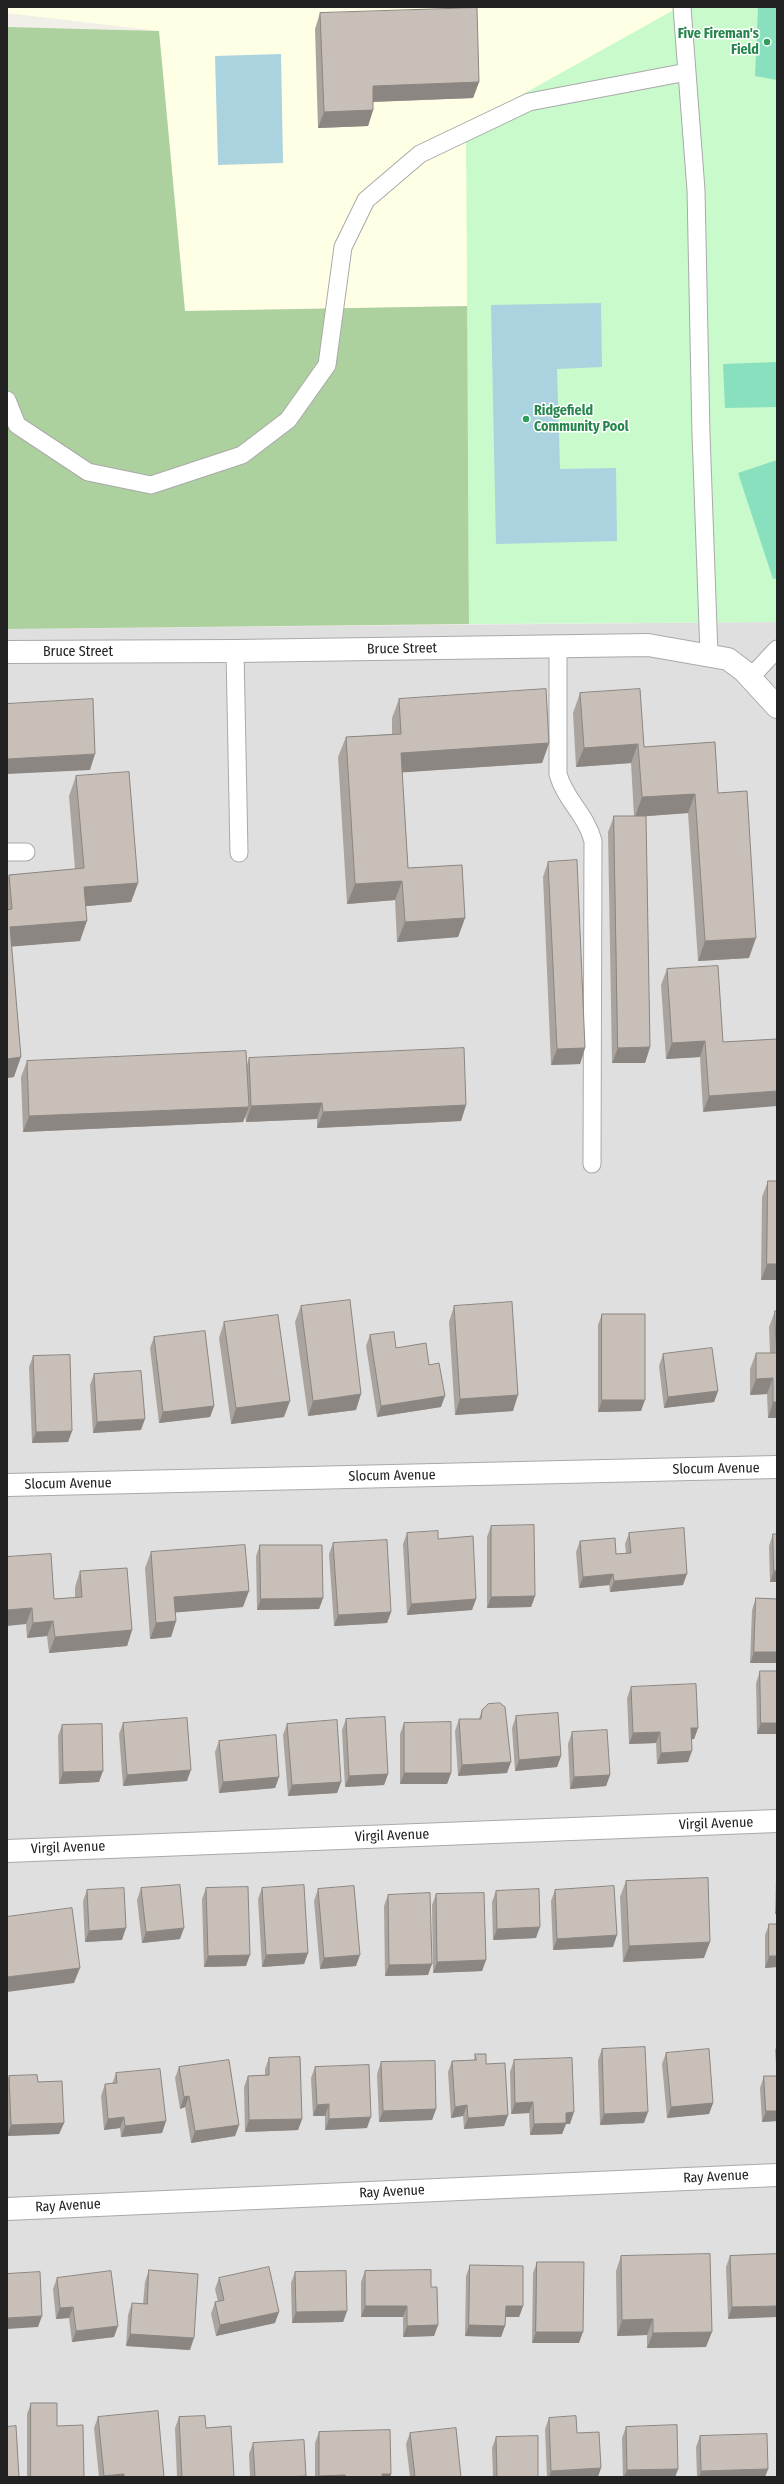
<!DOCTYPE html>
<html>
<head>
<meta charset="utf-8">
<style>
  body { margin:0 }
  #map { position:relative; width:784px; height:2484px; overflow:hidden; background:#f2efe9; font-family:"Fira Sans Condensed",sans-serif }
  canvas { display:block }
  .frame { position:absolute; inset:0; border:8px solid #222; pointer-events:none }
</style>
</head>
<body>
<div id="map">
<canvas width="784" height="2484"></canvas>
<div class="frame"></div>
</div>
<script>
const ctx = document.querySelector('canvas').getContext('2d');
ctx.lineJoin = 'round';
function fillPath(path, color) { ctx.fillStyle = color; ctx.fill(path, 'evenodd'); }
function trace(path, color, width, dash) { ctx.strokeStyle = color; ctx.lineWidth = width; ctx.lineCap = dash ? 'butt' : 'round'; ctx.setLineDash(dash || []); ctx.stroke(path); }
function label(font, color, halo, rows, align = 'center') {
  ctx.font = font + ' "Fira Sans Condensed",sans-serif'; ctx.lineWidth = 3; ctx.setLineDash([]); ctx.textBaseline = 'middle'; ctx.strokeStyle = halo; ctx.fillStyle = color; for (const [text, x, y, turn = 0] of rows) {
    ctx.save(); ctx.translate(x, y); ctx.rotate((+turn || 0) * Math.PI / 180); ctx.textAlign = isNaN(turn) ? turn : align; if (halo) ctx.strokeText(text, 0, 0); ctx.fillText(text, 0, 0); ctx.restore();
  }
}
fillPath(new Path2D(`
  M777 622V2477H7V629Z`), '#e0dfdf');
fillPath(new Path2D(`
  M7 7H679V9L466 126 468 306 185 311 159 31 7 13Z`), '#ffffe5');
fillPath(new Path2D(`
  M7 27 159 31 185 311 468 306 469 624 7 629Z`), '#add19e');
fillPath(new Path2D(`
  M679 7H777V622L469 624 466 126Z`), '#c8facc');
fillPath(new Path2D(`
  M758 7H777V80L755 76Z
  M777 362V407L725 408 723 364Z
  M777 460V578L773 579 738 473Z`), '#88e0be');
fillPath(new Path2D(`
  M281 54 283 163 218 165 215 56Z
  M601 303 602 367 557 369 560 469 616 468 617 541 496 544 491 305Z`), '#aad3df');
const service = new Path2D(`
  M682 7 696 190 701 434 709 654
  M7 400 17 425 88 472 151 485 242 455 288 420 327 365 343 247 366 200 420 154 529 102 687 72
  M558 646V774C565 800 586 814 593 841L592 1164
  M235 651 239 853
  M750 678 777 649
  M7 852H26`);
const minor = new Path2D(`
  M7 652 235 651 648 645 728 659 744 671 777 707
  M7 1485 777 1467
  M7 1851 777 1821
  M7 2209 777 2175`);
trace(service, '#a9a9a9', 19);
trace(minor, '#a9a9a9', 24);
trace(service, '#fff', 17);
trace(minor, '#fff', 22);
fillPath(new Path2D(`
  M320 13 479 82 473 98 373 102V110L368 126 318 128 315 29Z
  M580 693 644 747 718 793 749 958 698 961 688 813 646 816 650 1047 645 1063H612L608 832 614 816H634L631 763 576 767 573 713Z
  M399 699 549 743 542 763 402 772 408 868 465 918 458 937 397 942 395 900 347 904 338 757 346 737 392 734V718Z
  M76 776 138 883 131 902 86 906 80 941 12 946 14 1077 7 1078V882L9 875 75 869 69 796Z
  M548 862 585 1048 580 1064 551 1065 543 877Z
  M667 969 723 1042 777 1039 703 1112 700 1057 666 1059 661 985Z
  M249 1058 466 1105 461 1121 317 1128V1119L246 1122 245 1115 243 1122 23 1132 21 1077 27 1061 247 1065Z
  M768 1181H777V1280H761L762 1197Z
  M301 1306 356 1410 308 1416 295 1322Z
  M454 1306 513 1411 455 1415 449 1322Z
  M775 1311 777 1418H768L767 1394 750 1395V1369L756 1353H770L769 1327Z
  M602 1314 641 1411 598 1412V1325Z
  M224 1322 284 1417 231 1424 219 1338Z
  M370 1335 396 1348 429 1365 441 1407 377 1417 366 1346Z
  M154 1337 214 1406 210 1417 159 1423 150 1348Z
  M663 1354 718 1391 714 1402 664 1408 659 1366Z
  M33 1356 72 1431 68 1442 32 1443 29 1367Z
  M94 1374 141 1430 93 1433 90 1385Z
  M491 1526 535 1596 531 1607 487 1608V1537Z
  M777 1528V1582H770L769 1546 773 1534H776V1531Z
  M407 1533 438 1539 476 1599 472 1610 407 1615 403 1544Z
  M629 1533 683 1585 610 1592 609 1585 579 1588 576 1552 580 1541 616 1554 626 1553 625 1544Z
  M333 1543 391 1612 387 1623 334 1626 329 1554Z
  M260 1545 323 1598 319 1609 257 1610 256 1556Z
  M151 1552 243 1607 176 1612V1621L171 1637 150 1639 145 1568Z
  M7 1557 54 1599 75 1598V1587L80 1571 132 1630 127 1646 49 1653 47 1636 27 1638 26 1624Z
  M756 1598 777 1599 750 1663 752 1610Z
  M760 1671H777V1734H757L756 1683Z
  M631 1687 698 1728 694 1739H691L688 1762 657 1764 656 1743 629 1744 627 1698Z
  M482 1710 507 1773 458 1776 455 1731 459 1719H479Z
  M516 1716 561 1756 557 1767 515 1771 512 1728Z
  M346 1719 388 1774 384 1785 345 1787 342 1730Z
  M123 1723 187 1781 123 1786 119 1734Z
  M404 1723 451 1773 447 1784H400V1734Z
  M287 1724 341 1782 337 1793 288 1796 283 1735Z
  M62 1725 99 1782 59 1784 58 1736Z
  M572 1732 610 1775 606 1786 570 1789 568 1744Z
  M219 1741 279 1777 275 1788 219 1793 215 1752Z
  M777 1875V1914H775L776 1879Z
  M626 1881 704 1958 623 1962 620 1897Z
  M141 1888 180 1939 142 1943 137 1900Z
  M206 1888 246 1966 204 1967 202 1899Z
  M262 1888 308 1953 304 1964 262 1967 258 1899Z
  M318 1889 356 1966 320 1969 314 1901Z
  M87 1890 122 1940 85 1942 83 1901Z
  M555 1890 613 1947 553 1950 551 1901Z
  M496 1891 536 1938 493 1940 492 1902Z
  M436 1894 486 1960 482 1971 433 1973 432 1905Z
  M388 1895 428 1975 385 1976 384 1906Z
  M769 1924H777V1967L765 1968V1935Z
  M777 1989V2007L776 1993Z
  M777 2045V2121L762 2122 760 2088 764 2076H777L775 2050Z
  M602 2049 644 2123 600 2125 598 2060Z
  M666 2053 713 2103 709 2114 667 2118 662 2064Z
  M475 2054 486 2064 508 2115 504 2126 464 2129 463 2116 451 2118 448 2072 452 2061 474 2060Z
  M269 2058 302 2119 298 2130 245 2132 244 2087 248 2076 265 2075V2069Z
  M514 2060 570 2124H566L562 2134 530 2135 529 2113 511 2114 510 2072Z
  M381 2062 436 2109 432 2120 379 2122 377 2074Z
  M179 2067 239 2125 235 2136 191 2143 185 2107 180 2109 175 2078Z
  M315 2067 367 2128 325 2130V2116H313L311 2078Z
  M116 2073 166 2121 162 2133 121 2137 120 2128 104 2130 101 2096 105 2084H112Z
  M9 2076 38 2082 64 2123 59 2134 7 2136V2081Z
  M777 2254 728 2319 726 2267 730 2256Z
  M621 2256 706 2347 647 2348V2335L617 2336 616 2271Z
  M537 2262 579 2343H532L533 2273Z
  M470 2265 523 2306 519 2317H505V2326L501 2337 465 2336 466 2276Z
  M149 2270 190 2350 126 2346 128 2315 132 2303 143 2304 145 2282Z
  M365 2271 438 2325 434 2336 403 2337V2317H361V2282Z
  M295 2272 347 2311 343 2322 292 2323 291 2283Z
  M57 2278 114 2337 72 2342 69 2318 56 2319 53 2289Z
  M219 2278 275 2323 216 2336 211 2314 215 2302H218L215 2289Z
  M31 2403 57 2426 84 2477H27V2414Z
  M98 2417 164 2477H99L94 2428Z
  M179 2417 206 2428 234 2477H177L175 2428Z
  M549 2418 577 2433 598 2477H547L545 2429Z
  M626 2427 678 2469 675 2477H623L622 2438Z
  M319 2432 391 2474 390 2477H315V2443Z
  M410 2433 461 2477H410L406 2444Z
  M700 2436 768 2469 765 2477H697L696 2447Z
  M496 2437 538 2477H493L492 2448Z
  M253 2443 306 2476 305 2477H250L249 2454Z`), '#aba49e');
fillPath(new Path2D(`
  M479 82 473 98 367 102 373 86Z
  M373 110 368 126 318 128 324 112Z
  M549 743 542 763 394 773 401 753Z
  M638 744 631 763 576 767 584 748Z
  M95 754 90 770 7 774V759Z
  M695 794 688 813 635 817 642 797Z
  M402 881 395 900 347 904 355 884Z
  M138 883 131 902 77 907 84 887Z
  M465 918 458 937 397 942 405 922Z
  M87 921 80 941 7 947 10 927Z
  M756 938 749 958 698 961 705 941Z
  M705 1041 700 1057 666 1059 672 1043Z
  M650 1047 645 1063H612L618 1048Z
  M585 1048 580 1064 551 1065 557 1049Z
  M21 1057 14 1077 7 1078V1059Z
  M777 1091V1106L703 1112 709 1096Z
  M322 1103 317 1119 246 1122 251 1106Z
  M466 1105 461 1121 317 1128 323 1112Z
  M249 1107 243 1122 23 1132 29 1116Z
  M767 1264H777V1280H761Z
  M773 1378 767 1394 750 1395 756 1379Z
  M718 1391 714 1402 664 1408 668 1397Z
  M361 1394 356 1410 308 1416 313 1401Z
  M518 1395 513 1411 455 1415 460 1399Z
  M445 1396 441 1407 377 1417 381 1406Z
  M602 1400H645L641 1411 598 1412Z
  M290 1401 284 1417 231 1424 236 1408Z
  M773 1402H777V1418H768Z
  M214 1406 210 1417 159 1423 163 1412Z
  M145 1419 141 1430 93 1433 97 1422Z
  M72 1431 68 1442 32 1443 36 1432Z
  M774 1571H777V1582H770Z
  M613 1574 609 1585 579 1588 583 1577Z
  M687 1574 683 1585 610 1592 614 1581Z
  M249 1591 243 1607 169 1613 174 1597Z
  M535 1596 531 1607 487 1608 491 1597Z
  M323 1598 319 1609 257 1610 261 1599Z
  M476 1599 472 1610 407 1615 411 1604Z
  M32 1608 26 1624 7 1626V1610Z
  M391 1612 387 1623 334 1626 338 1615Z
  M53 1621 47 1636 27 1638 33 1623Z
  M176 1621 171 1637 150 1639 156 1623Z
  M132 1630 127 1646 49 1653 55 1637Z
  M754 1652H777V1663H750Z
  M761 1723H777V1734H757Z
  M691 1728H698L694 1739 687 1740Z
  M660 1732 656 1743 629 1744 633 1733Z
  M692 1751 688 1762 657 1764 661 1753Z
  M561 1756 557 1767 515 1771 519 1760Z
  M511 1762 507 1773 458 1776 462 1765Z
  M191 1770 187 1781 123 1786 127 1775Z
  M103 1771 99 1782 59 1784 63 1772Z
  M404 1773H451L447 1784H400Z
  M388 1774 384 1785 345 1787 349 1776Z
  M610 1775 606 1786 570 1789 574 1777Z
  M279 1777 275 1788 219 1793 223 1782Z
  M341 1782 337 1793 288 1796 292 1785Z
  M777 1907V1914H775Z
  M540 1927 536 1938 493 1940 497 1929Z
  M126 1928 122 1940 85 1942 89 1931Z
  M184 1928 180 1939 142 1943 146 1932Z
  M617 1935 613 1947 553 1950 557 1939Z
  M710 1942 704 1958 623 1962 629 1946Z
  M308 1953 304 1964 262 1967 266 1955Z
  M250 1955 246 1966 204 1967 208 1956Z
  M360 1955 356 1966 320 1969 324 1958Z
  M769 1956H777V1967L765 1968Z
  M486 1960 482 1971 433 1973 437 1962Z
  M432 1964 428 1975 385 1976 389 1965Z
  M80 1968 74 1983 7 1992V1977Z
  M189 2096 185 2107 180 2109 184 2097Z
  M533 2102 529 2113 511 2114 515 2103Z
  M713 2103 709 2114 667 2118 671 2107Z
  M329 2104 325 2116H313L317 2105Z
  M467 2105 463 2116 451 2118 455 2107Z
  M436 2109 432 2120 379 2122 383 2111Z
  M766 2111H777V2121L762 2122Z
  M574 2112 570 2124H566L562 2134 530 2135 534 2124 566 2113Z
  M648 2112 644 2123 600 2125 604 2114Z
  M508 2115 504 2126 464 2129 468 2118Z
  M124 2117 120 2128 104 2130 108 2119Z
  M371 2117 367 2128 325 2130 329 2119Z
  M302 2119 298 2130 245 2132 249 2120Z
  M166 2121 162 2133 121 2137 125 2126Z
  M64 2123 59 2134 7 2136 11 2125Z
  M239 2125 235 2136 191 2143 195 2131Z
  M365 2306H407L403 2317H361Z
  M506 2306H523L519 2317H502Z
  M777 2306V2317L728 2319 732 2307Z
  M73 2307 69 2318 56 2319 60 2308Z
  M347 2311 343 2322 292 2323 296 2312Z
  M279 2312 275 2323 216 2336 220 2325Z
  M42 2316 38 2327 7 2329V2318Z
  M653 2319 647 2335 617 2336 622 2320Z
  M438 2325 434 2336 403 2337 407 2326Z
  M469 2325 505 2326 501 2337 465 2336Z
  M118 2326 114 2337 72 2342 76 2331Z
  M536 2332H583L579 2343H532Z
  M712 2332 706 2347 647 2348 653 2333Z
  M130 2334 194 2338 190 2350 126 2346Z
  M601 2468 598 2477H549L551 2471Z
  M678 2469 675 2477H624L627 2470Z
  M768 2469 765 2477H699L701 2471Z
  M124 2474 123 2477H104V2476Z
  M382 2474H391L390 2477H381Z
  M345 2475V2477H319V2476Z
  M306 2476 305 2477H283Z`), '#8b8681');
const building = new Path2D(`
  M477 8 479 82 373 86V110L324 112 320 13Z
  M546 689 549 743 401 753 408 868 462 865 465 918 405 922 402 881 355 884 346 737 401 734 399 699Z
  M640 689 644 747 715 742 718 793 747 791 756 938 705 941 695 794 642 797 638 744 584 748 580 693Z
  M93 699 95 754 7 759V704Z
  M129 772 138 883 84 887 87 921 10 927 21 1057 7 1059V910L12 909 9 875 84 868 76 776Z
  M614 816H646L650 1047 618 1048Z
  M577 860 585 1048 557 1049 548 862Z
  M718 966 723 1042 777 1039V1091L709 1096 705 1041 672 1043 667 969Z
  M464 1048 466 1105 323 1112 322 1103 251 1106 249 1058Z
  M246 1051 249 1107 29 1116 27 1061Z
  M768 1181H777V1264H767Z
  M350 1300 361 1394 313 1401 301 1306Z
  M512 1302 518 1395 460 1399 454 1306Z
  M775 1311H777V1402H773V1378L756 1379V1353H776Z
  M602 1314H645V1400H602Z
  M278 1315 290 1401 236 1408 224 1322Z
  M205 1331 214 1406 163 1412 154 1337Z
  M394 1332 396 1348 426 1343 429 1365 439 1363 445 1396 381 1406 370 1335Z
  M712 1348 718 1391 668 1397 663 1354Z
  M70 1355 72 1431 36 1432 33 1356Z
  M141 1371 145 1419 97 1422 94 1374Z
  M534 1525 535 1596 491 1597V1526Z
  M684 1528 687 1574 614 1581 613 1574 583 1577 580 1541 615 1538 616 1554 631 1553 629 1533Z
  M438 1531V1539L473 1536 476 1599 411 1604 407 1533Z
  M773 1534H777V1571H774Z
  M387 1540 391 1612 338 1615 333 1543Z
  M245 1545 249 1591 174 1597 176 1621 156 1623 151 1552Z
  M260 1545H322L323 1598 261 1599Z
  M51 1554 54 1599 82 1597 80 1571 127 1568 132 1630 55 1637 53 1621 33 1623 32 1608 7 1610V1557Z
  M756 1598 777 1599V1652H754Z
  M760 1671H777V1723H761Z
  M696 1684 698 1728H691L692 1751 661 1753 660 1732 633 1733 631 1687Z
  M500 1703 505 1707 511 1762 462 1765 459 1719H481L482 1710 488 1704Z
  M558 1713 561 1756 519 1760 516 1716Z
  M385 1717 388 1774 349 1776 346 1719Z
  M187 1718 191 1770 127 1775 123 1723Z
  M337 1720 341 1782 292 1785 287 1724Z
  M451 1722V1773H404V1723Z
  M102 1724 103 1771 63 1772 62 1725Z
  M607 1730 610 1775 574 1777 572 1732Z
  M276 1735 279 1777 223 1782 219 1741Z
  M708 1878 710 1942 629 1946 626 1881Z
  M180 1885 184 1928 146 1932 141 1888Z
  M304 1885 308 1953 266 1955 262 1888Z
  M354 1886 360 1955 324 1958 318 1889Z
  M614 1886 617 1935 557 1939 555 1890Z
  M248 1887 250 1955 208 1956 206 1888Z
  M124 1888 126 1928 89 1931 87 1890Z
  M539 1889 540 1927 497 1929 496 1891Z
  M430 1893 432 1964 389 1965 388 1895Z
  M484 1893 486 1960 437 1962 436 1894Z
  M72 1908 80 1968 7 1977V1917Z
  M769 1924H777V1956H769Z
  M645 2047 648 2112 604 2114 602 2049Z
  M709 2049 713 2103 671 2107 666 2053Z
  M475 2054H486V2064L505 2063 508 2115 468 2118 467 2105 455 2107 452 2061 476 2060Z
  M300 2057 302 2119 249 2120 248 2076 269 2075V2058Z
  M572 2058 574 2112 566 2113V2123L534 2124 533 2102 515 2103 514 2060Z
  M229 2060 239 2125 195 2131 189 2096 184 2097 179 2067Z
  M435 2061 436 2109 383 2111 381 2062Z
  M369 2065 371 2117 329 2119V2104L317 2105 315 2067Z
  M160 2069 166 2121 125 2126 124 2117 108 2119 105 2084 117 2083 116 2073Z
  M37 2075 38 2082 62 2081 64 2123 11 2125 9 2076Z
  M764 2076H777V2111H766Z
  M710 2254 712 2332 653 2333V2319L622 2320 621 2256Z
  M777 2254V2306L732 2307 730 2256Z
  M537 2262H584L583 2332H536Z
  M470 2265 523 2266V2306H506L505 2326 469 2325Z
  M269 2267 279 2312 220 2325 215 2302 224 2300 219 2278Z
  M149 2270 198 2274 194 2338 130 2334 132 2303 147 2304Z
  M431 2270V2287H437L438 2325 407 2326V2306H365V2271Z
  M111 2271 118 2326 76 2331 73 2307 60 2308 57 2278Z
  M346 2271 347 2311 296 2312 295 2272Z
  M40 2272 42 2316 7 2318V2274Z
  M31 2403H57V2426L83 2425 84 2477H31Z
  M158 2411 164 2477H124V2474L104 2476 98 2417Z
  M205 2416 206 2428 231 2426 234 2477H182L179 2417Z
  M576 2416 577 2433 599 2432 601 2468 551 2471 549 2418Z
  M677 2425 678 2469 627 2470 626 2427Z
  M16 2426 19 2477H7V2427Z
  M456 2428 461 2477H415L410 2433Z
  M390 2430 391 2474H382V2477H346L345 2475 319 2476V2432Z
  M767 2434 768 2469 701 2471 700 2436Z
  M538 2436V2477H497L496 2437Z
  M304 2440 306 2476 283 2477H255L253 2443Z`);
fillPath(building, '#c7bfb8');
trace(building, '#8b8681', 1);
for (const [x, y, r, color] of [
  [767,42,4,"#2e9e5b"],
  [526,419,4,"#2e9e5b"]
]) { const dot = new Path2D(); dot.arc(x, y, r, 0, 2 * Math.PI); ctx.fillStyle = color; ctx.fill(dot); trace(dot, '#fff', 1.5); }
label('bold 14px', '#27864d', '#fff', [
  ["Five Fireman's",759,34],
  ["Field",759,50],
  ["Ridgefield",534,411,"left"],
  ["Community Pool",534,427,"left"]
], 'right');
label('14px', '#222', '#fff', [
  ["Bruce Street",402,649,-1],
  ["Bruce Street",78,652],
  ["Slocum Avenue",716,1469,-1],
  ["Slocum Avenue",392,1476,-1],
  ["Slocum Avenue",68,1484,-1],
  ["Virgil Avenue",716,1824,-2],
  ["Virgil Avenue",392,1836,-2],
  ["Virgil Avenue",68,1848,-2],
  ["Ray Avenue",716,2177,-3],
  ["Ray Avenue",392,2192,-3],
  ["Ray Avenue",68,2206,-3]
]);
</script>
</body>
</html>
